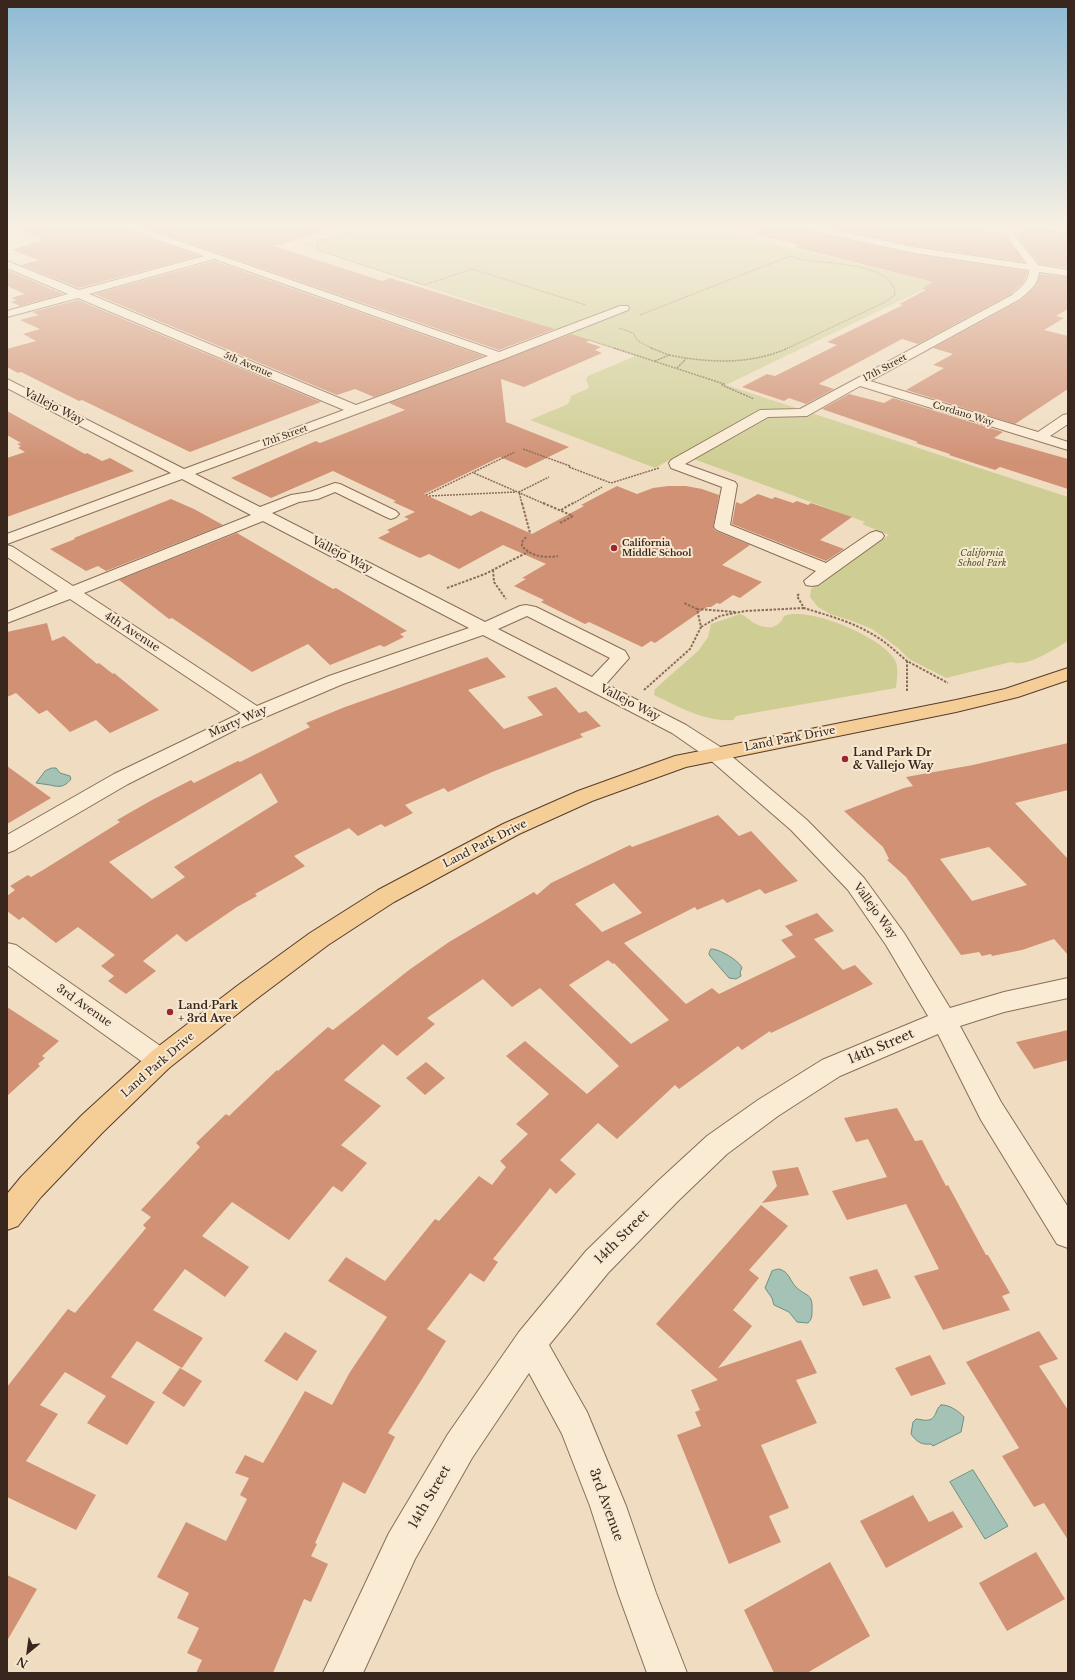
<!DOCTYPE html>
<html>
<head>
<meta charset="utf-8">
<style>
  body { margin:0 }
  #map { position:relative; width:1075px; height:1680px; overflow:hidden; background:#f0ddc1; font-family:"Libre Baskerville",serif }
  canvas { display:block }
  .frame { position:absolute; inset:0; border:8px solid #39271d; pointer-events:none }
  .north { position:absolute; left:8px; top:1632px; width:40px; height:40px; -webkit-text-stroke:3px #f7e8d1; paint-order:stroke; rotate:209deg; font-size:11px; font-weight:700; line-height:16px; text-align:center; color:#39271d }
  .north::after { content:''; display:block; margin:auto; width:14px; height:18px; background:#39271d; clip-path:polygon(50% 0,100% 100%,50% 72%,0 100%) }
</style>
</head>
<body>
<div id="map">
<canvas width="1075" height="1680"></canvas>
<div class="frame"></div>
<div class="north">N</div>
</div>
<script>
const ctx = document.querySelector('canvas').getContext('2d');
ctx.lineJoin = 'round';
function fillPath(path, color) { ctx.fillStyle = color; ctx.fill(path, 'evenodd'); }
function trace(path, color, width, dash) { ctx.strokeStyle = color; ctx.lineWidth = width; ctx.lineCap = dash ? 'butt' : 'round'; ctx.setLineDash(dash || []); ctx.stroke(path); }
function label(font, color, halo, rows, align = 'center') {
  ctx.font = font + ' "Libre Baskerville",serif'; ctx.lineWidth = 4; ctx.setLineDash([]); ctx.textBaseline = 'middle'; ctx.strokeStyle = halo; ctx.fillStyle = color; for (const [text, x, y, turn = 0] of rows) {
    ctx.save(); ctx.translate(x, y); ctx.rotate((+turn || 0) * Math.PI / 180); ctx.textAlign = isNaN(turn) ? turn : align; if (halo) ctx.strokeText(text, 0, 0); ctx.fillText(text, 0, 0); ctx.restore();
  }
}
fillPath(new Path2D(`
  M369 227H706L937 283 726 385 1068 497V641C1054 649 1027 668 1011 662L946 678 909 659 898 648 872 629 852 621 830 614 818 607 810 597 811 589 889 535 862 524 865 522 680 454 655 468 530 420 568 404 571 396 589 388 586 379 588 376 635 356 302 245Z
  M740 614C746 616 749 620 754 623 766 630 779 629 784 616 809 606 882 637 895 660 899 668 897 679 896 688L736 716 733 720C704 722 680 707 654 695L655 689 698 651 708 637 711 624Z`), '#cece94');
const water = new Path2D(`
  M52 768H56L60 773 70 776 71 779C64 788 59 787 50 785 45 784 41 784 36 783L45 771Z
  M711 949C718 948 740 961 742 968L740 972 741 976 736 979 729 978 710 956 709 954Z
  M779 1269C790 1272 789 1280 796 1287 806 1297 813 1292 812 1311 812 1316 812 1319 808 1323L797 1322 789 1312 774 1305 772 1298 765 1288 772 1271Z
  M941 1405C948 1404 959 1411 964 1417L961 1432 933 1446 931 1444C921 1445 917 1442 911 1434L913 1422 916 1419C920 1419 924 1421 929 1420 937 1418 935 1409 941 1405Z
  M973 1470 1008 1526 985 1539 950 1482Z`);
fillPath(water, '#a4c2b6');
trace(water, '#6a9083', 1);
fillPath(new Path2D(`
  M13 227H124L126 230 199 256 79 288 21 265 39 260 12 250 43 240Z
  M142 227H319L320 233 274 246 382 281 390 278 555 329 499 350Z
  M757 227H802L808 231 914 254 1027 271V274L1023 283 1011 294 918 344 902 339 820 383 819 384 834 389 806 404 789 398 784 401 742 387 767 374 775 376 837 345 827 342 903 305 899 304 926 290 922 289 933 282 794 247 799 245 756 235Z
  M826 227H959L1004 233 1024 262 914 246Z
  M1025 227 1068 232V268L1039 264 1017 235Z
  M214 261 484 356 374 397 355 389 337 395 94 294Z
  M7 270 63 294 20 306 11 302 17 300 11 298 25 294 7 286Z
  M1040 274 1068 277V309L1056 316 1064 318 1044 330 1068 336V389L1015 424 906 390 944 368 933 365 953 354 933 348 1021 300 1036 285Z
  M78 300 321 402 190 452 82 400 79 401 21 372 18 373 7 367V349L36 341 23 334 40 329 20 320 39 315 32 312Z
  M571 334 590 340 586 342 601 347 595 350 602 353 524 387 501 379 506 422 569 447 526 468 500 457 424 494 471 516 481 511 532 534 584 506 581 505 617 486 637 494 653 488 668 486H686L702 489 719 495 713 528 716 531 750 545 722 565 762 582 740 598 733 595 720 604 717 603 711 607H707L655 643 651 641 642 647 589 622 585 624 541 602 544 600 514 586 526 579 522 578 546 564 503 545 459 569 429 554 420 558 378 538 390 532 387 530 409 519 404 517 415 512 393 502 396 501 333 471 271 498 231 478 316 441 320 443 405 410 389 403Z
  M849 394 884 403 893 398 1003 432 994 438 1068 459V489L1000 467 995 470 949 455 950 454 916 443 918 442 822 409Z
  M7 411 85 454 87 453 102 461 110 458 134 471 7 517V458L25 452 18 448 21 446 17 444 21 443 7 435Z
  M758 494 772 499 775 497 793 503 797 501 808 505 811 503 852 517 820 540 844 549 826 561 732 524 736 502 741 504Z
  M171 499 194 509 223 525 106 571 98 566 86 571 50 549 75 539 74 538Z
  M237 533 333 589 336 588 407 631 400 634 404 637 384 647 380 645 330 665 308 644 252 672 172 618 169 619 119 580Z
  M47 623 52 641 64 636 97 664 99 663 113 674 114 673 159 710 110 733 96 720 70 732 47 710 39 714 16 693 7 697V632Z
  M487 657 506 677 468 690 504 729 543 715 527 697 556 687 579 713 586 711 601 726 580 734 583 737 492 772 448 792 444 788 405 805 413 813 385 827 381 824 358 836 349 828 294 856 305 866 255 894 257 896 237 907 186 942 177 934 143 961 156 971 126 994 108 981 114 976 101 966 115 955 78 927 56 943 23 917 19 920 7 911V896L15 890 10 886 28 875 31 877 43 870 120 822 117 820 152 800 191 780 194 783 238 761 240 762 310 727 306 723 345 707ZM261 773 278 802 174 867 185 877 152 899 109 862Z
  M1068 743V790L1015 803 1068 859V955L1054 939 1022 950 992 956 991 954 982 956 979 952 961 955 906 877 887 860 889 859 883 847 844 811 904 788 913 786 906 777 973 765ZM989 847 1027 885 972 901 940 859Z
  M7 766 51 798 7 824Z
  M718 815 739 836 751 831 798 881 765 894 760 889 727 903 723 899 697 910 695 907 624 943 686 1004 712 988 719 994 796 957 781 940 793 935 785 926 817 913 834 931 814 939 843 970 855 965 873 984 771 1033 770 1031 742 1050 738 1046 679 1089 675 1085 617 1139 598 1123 560 1160 576 1174 556 1194 550 1188 493 1259 498 1262 484 1282 470 1273 427 1329 446 1341 388 1433 395 1437 365 1494 343 1482 315 1543 317 1544 311 1556 328 1564 311 1602 304 1599 273 1673H196L202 1660 187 1653 199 1628 177 1618 189 1593 157 1577 186 1522 226 1541 247 1499 240 1495 249 1478 235 1473 245 1455 263 1463 305 1391 332 1405 350 1372 387 1317 328 1281 346 1257 385 1281 435 1219 439 1221 479 1176 492 1185 506 1167 500 1161 528 1134 516 1124 549 1094 506 1056 525 1041 587 1094 619 1066 540 988 512 1007 483 979 427 1018 435 1024 397 1056 383 1044 344 1080 381 1106 341 1145 367 1163 342 1192 333 1186 289 1240 232 1202 202 1236 249 1267 225 1297 185 1269 153 1310 203 1338 182 1368 137 1341 111 1377 155 1402 127 1445 87 1423 106 1396 65 1372 40 1405 58 1414 26 1461 96 1495 76 1530 7 1497V1387L68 1309 75 1313 146 1228 143 1225 151 1217 141 1210 200 1147 196 1143 226 1114 229 1116 277 1070 278 1071 328 1027 333 1030 409 970 449 942 534 892 537 895 551 883 630 845 632 847ZM614 883 642 913 602 932 575 904ZM608 960 613 964 614 963 669 1020 631 1044 569 985Z
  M7 1007 59 1041 42 1056 45 1058 38 1064 40 1066 7 1096Z
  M1068 1030V1060L1034 1069 1016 1042Z
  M426 1062 445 1078 425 1095 406 1078Z
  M897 1108 915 1141 922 1140 946 1186 948 1185 986 1255H988L1010 1293 1002 1296 1010 1310 943 1330 914 1276 939 1269 906 1204 847 1220 832 1191 887 1177 868 1139 856 1142 844 1118Z
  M798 1167 809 1195 762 1203 777 1186 772 1171Z
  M761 1205 788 1226 749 1270 759 1278 733 1310 752 1326 718 1368 801 1340 817 1373 796 1380 817 1423 761 1445 789 1508 769 1516 781 1542 729 1564 677 1435 701 1426 695 1412 700 1410 691 1390 718 1380 656 1324Z
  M877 1269 891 1298 863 1306 849 1277Z
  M1039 1331 1058 1359 1039 1366 1068 1410V1540L1044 1503 1034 1507 1002 1456 1019 1448 966 1362Z
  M285 1332 317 1351 297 1381 264 1361Z
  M930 1355 946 1384 911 1396 895 1368Z
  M180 1368 202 1381 184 1407 162 1393Z
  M913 1495 929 1522 953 1511 963 1527 886 1568 860 1521Z
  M1036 1552 1065 1599 1007 1631 979 1583Z
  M830 1562 870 1636 807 1673H774L744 1610Z
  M7 1575 37 1589 7 1641Z`), '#d09175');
const minor = new Path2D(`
  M125 227H138L499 352 620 306H628L629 308 628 310 504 359 195 474 260 507 291 495 310 492 335 483 340 484 396 511 399 514 396 517 391 519 386 517 335 492 318 499 299 502 272 513 485 622 520 606 526 605 536 607 625 651 629 658 606 684 686 725 722 748 807 820 864 878 904 933 950 1008 1004 992 1068 978V998L1004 1012 960 1026 1001 1102 1068 1207V1248L1057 1244 981 1120 938 1034 840 1076 778 1116 727 1154 678 1201 608 1273 549 1345 587 1412 626 1506 656 1593 687 1673H647L618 1593 590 1506 562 1434 529 1373 472 1458 415 1559 363 1673H323L389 1533 448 1434 519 1332 586 1251 658 1181 707 1136 758 1100 822 1060 928 1016 886 945 848 890 791 830 708 758 672 733 483 635 343 684 237 729 128 784 15 850 7 853V835L114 774 241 713 70 599 7 623V612L58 591 7 557V545L13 547 73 586 251 515 182 479 7 544V534L171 473 7 388V379L184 469 344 410 78 298 7 317V311L68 294 7 268V261L79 290 204 256 127 229ZM214 259 488 356 356 405 89 294ZM263 521 469 628 329 676 257 706 84 593ZM527 616 610 658 592 677 498 629Z
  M803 227H820L914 247 1027 264 1008 238 1003 227H1012L1017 238 1038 265 1068 270V276L1039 272C1039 284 1028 292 1020 299L870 381 1038 432 1063 415 1068 414V424L1050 436 1068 442V450L860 386 807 416 768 417 685 464 735 482 737 485 730 525 826 563 870 533 876 531 882 533 884 536 882 539 818 585 812 586 806 585 804 581 816 571 717 530 714 527 722 487 671 468 669 463 671 460 760 410 800 409 1012 295C1021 287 1029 282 1029 270L914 253 808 230Z
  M1062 227H1068V230L1064 229Z
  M7 943 16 945 169 1052 173 1060 169 1068 160 1071 151 1068 7 965Z`);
const major = new Path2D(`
  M1068 668V680L1018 697 956 712 686 767 592 801 519 834 394 902 328 945 255 1000 169 1068 102 1133 41 1197 18 1226 7 1230V1194L21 1177 82 1115 151 1052 237 986 310 933 378 890 503 824 578 791 675 756 956 700 1005 689Z`);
trace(minor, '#8a6d57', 2);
trace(major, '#573c2c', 2);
trace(new Path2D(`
  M370 227 318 241 317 250 424 285 472 269 586 305
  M312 237 322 240
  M640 315 790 256C797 258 804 260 811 261 833 264 895 264 895 295L885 302 786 349
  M619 328 633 333 638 341 653 349
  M589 340 617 349`), '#8a6d57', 1, [1.5, 1]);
trace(new Path2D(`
  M614 348 724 384 722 385 754 399
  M651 348 669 355 667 356
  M669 355C708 363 751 365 788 348
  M655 361 667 356
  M677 368 686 359
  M523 449 570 466
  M569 467 611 483 659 468
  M474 473 545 504
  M426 495 515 452
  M429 496 516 492
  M522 504 519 492 549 477
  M572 504 602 487`), '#8a6d57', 1.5, [2, 1]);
trace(new Path2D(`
  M522 503 530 533
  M543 503 573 516
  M561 510 573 503
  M560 523 573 516
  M526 537 522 542V546C532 557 544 558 558 556
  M493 570 494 582 506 599
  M447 588 485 574 528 552
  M799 594 797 596 804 608C826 615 850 621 870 633 884 640 895 651 907 661
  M697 609 736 612
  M701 627 720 616 745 611 804 608
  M644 690 690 649 701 627 697 609 684 603
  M907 691V661L948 683`), '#8a6d57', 2, [2.5, 1.5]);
fillPath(minor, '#faebd4');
fillPath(major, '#f5cd96');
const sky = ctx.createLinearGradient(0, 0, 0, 462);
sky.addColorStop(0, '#8dbad4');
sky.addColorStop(0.49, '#f8f0e3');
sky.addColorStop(1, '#f8f0e300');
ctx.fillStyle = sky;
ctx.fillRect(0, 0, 1075, 462);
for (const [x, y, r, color] of [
  [614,548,4,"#9c2533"],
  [845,759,4,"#9c2533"],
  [170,1012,4,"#9c2533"]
]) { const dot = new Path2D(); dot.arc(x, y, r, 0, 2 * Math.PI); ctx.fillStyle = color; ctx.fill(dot); trace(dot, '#f7e8d1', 1.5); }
label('9px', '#39271d', '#f7e8d1', [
  ["5th Avenue",248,365,23],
  ["17th Street",885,368,-28],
  ["Cordano Way",963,414,17],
  ["17th Street",285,436,-20]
]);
label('bold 9px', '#39271d', '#f7e8d1', [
  ["California",622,543],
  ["Middle School",622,553]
], 'left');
label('italic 9px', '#4f5622', '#f7e8d1', [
  ["California",982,553],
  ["School Park",982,563]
]);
label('11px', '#39271d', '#f7e8d1', [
  ["Vallejo Way",54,407,27],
  ["Vallejo Way",342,555,27],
  ["4th Avenue",132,632,33],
  ["Vallejo Way",630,703,27],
  ["Marty Way",238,722,-24],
  ["Land Park Drive",790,739,-11],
  ["Land Park Drive",485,844,-27],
  ["Vallejo Way",875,911,54],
  ["3rd Avenue",84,1006,35],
  ["Land Park Drive",158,1065,-41]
]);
label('bold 11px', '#39271d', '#f7e8d1', [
  ["Land Park Dr",853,753],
  ["& Vallejo Way",853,766],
  ["Land Park",178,1006],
  ["+ 3rd Ave",178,1019]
], 'left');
label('13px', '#39271d', '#f7e8d1', [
  ["14th Street",881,1047,-23],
  ["14th Street",622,1237,-45],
  ["14th Street",430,1497,-60],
  ["3rd Avenue",606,1505,70]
]);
</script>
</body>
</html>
